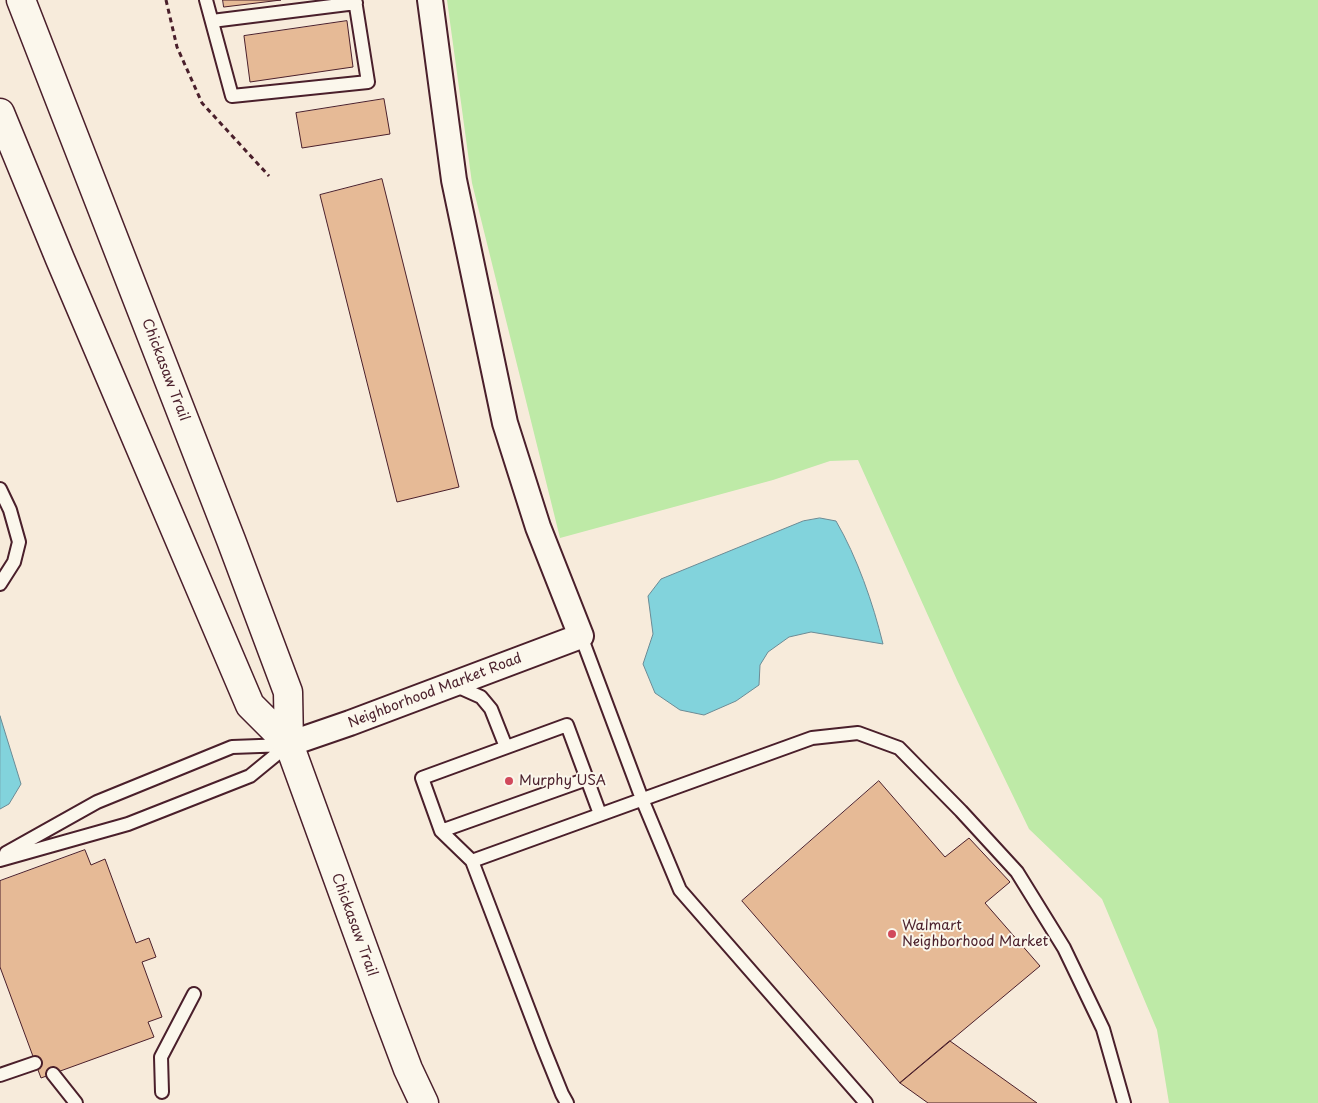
<!DOCTYPE html>
<html>
<head>
<meta charset="utf-8">
<style>
  body { margin:0 }
  canvas { display:block; background:#f7ebdb }
</style>
</head>
<body>
<canvas width="1318" height="1103"></canvas>
<script>
const ctx = document.querySelector('canvas').getContext('2d');
ctx.lineJoin = 'round';
function fillPath(path, color) { ctx.fillStyle = color; ctx.fill(path, 'evenodd'); }
function trace(path, color, width, dash) { ctx.strokeStyle = color; ctx.lineWidth = width; ctx.lineCap = dash ? 'butt' : 'round'; ctx.setLineDash(dash || []); ctx.stroke(path); }
function label(font, color, halo, rows, align = 'center') {
  ctx.font = font + ' "Playpen Sans",sans-serif'; ctx.lineWidth = 4; ctx.setLineDash([]); ctx.textBaseline = 'middle'; ctx.strokeStyle = halo; ctx.fillStyle = color; for (const [text, x, y, turn = 0] of rows) {
    ctx.save(); ctx.translate(x, y); ctx.rotate((+turn || 0) * Math.PI / 180); ctx.textAlign = isNaN(turn) ? turn : align; if (halo) ctx.strokeText(text, 0, 0); ctx.fillText(text, 0, 0); ctx.restore();
  }
}
fillPath(new Path2D(`
  M447 0H1318V1103H1169L1157 1030 1102 899 1029 829 957 680 858 460 830 461 773 480 560 538 472 183Z`), '#beeaa7');
const water = new Path2D(`
  M820 518 836 521C857 557 873 603 883 644L811 632 789 637 768 652 760 665 759 685 736 701 704 715 680 710 655 693 643 664 653 634 648 596 661 579 803 521Z
  M0 716 21 784 9 804 0 809Z`);
fillPath(water, '#82d3dc');
trace(water, '#6c8b95', 1);
const building = new Path2D(`
  M223 0H281L224 7Z
  M347 21 353 67 250 82 244 36Z
  M384 99 390 134 302 148 296 113Z
  M382 179 459 487 397 502 320 195Z
  M879 781 945 857 969 838 1010 882 985 903 1040 966 900 1083 742 901Z
  M85 850 91 865 105 859 136 943 149 938 156 957 142 962 162 1017 148 1022 154 1037 41 1078 0 967V881Z
  M950 1041 1037 1103H928L900 1083Z`);
fillPath(building, '#e6ba96');
trace(building, '#4a1f2b', 1);
const lane = new Path2D(`
  M206 0 232 96 368 82 355 0
  M212 21 356 3
  M0 489 10 510 19 542 14 562 0 584
  M581 636 642 799 680 890 866 1103
  M452 684 481 697 491 709 506 747
  M587 779 600 814
  M441 831 587 779 567 725 422 778 441 831 472 861
  M6 853 97 802 232 747 287 745
  M0 860 128 824 250 776 289 744
  M53 1074 76 1103
  M0 1075 35 1063
  M162 1092 161 1057 194 994
  M567 1103 562 1094 543 1047 472 861 812 738 858 733 899 748 961 811 1017 872 1064 948 1103 1029 1124 1103`);
const street = new Path2D(`
  M289 744 350 723 581 636 538 527 505 423 454 180 430 0`);
const secondary = new Path2D(`
  M21 0 231 540 288 692 289 744 385 1008 408 1069 424 1103
  M0 113 60 259 250 705 289 744`);
trace(lane, '#4a1f2b', 16);
trace(street, '#4a1f2b', 28);
trace(secondary, '#4a1f2b', 31);
trace(new Path2D(`
  M166 0 177 47 202 103 269 176`), '#4a1f2b', 3, [5, 4]);
trace(lane, '#fbf7ec', 12);
trace(street, '#fbf7ec', 24);
trace(secondary, '#fbf7ec', 28);
for (const [x, y, r, color] of [
  [509,781,5,"#d1495b"],
  [892,934,5,"#d1495b"]
]) { const dot = new Path2D(); dot.arc(x, y, r, 0, 2 * Math.PI); ctx.fillStyle = color; ctx.fill(dot); trace(dot, '#fbf7ec', 2); }
label('14px', '#4a1f2b', '#fbf7ec', [
  ["Chickasaw Trail",165,370,69],
  ["Neighborhood Market Road",435,691,-21],
  ["Chickasaw Trail",354,925,70]
]);
label('14px', '#4a1f2b', '#fbf7ec', [
  ["Murphy USA",519,781],
  ["Walmart",902,926],
  ["Neighborhood Market",902,942]
], 'left');
</script>
</body>
</html>
